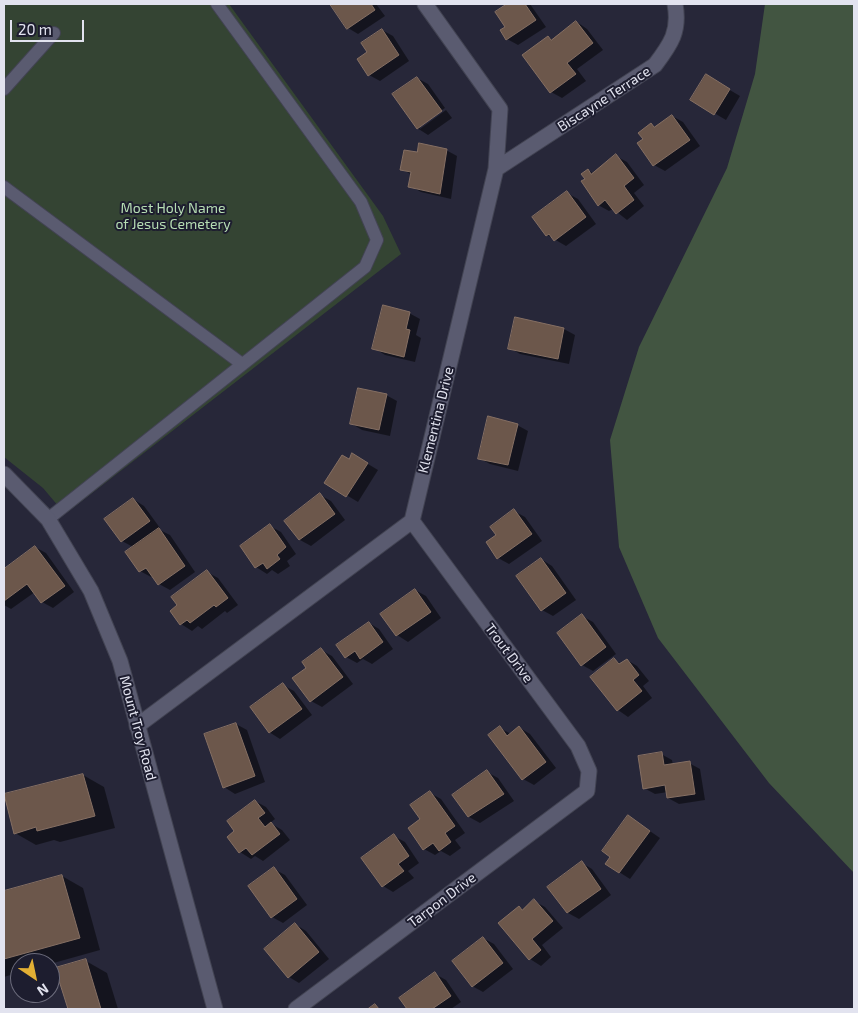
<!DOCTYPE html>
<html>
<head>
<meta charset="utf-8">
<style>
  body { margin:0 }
  #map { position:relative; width:858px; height:1013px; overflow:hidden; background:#272739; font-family:"Exo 2",sans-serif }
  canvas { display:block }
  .frame { position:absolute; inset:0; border:5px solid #e2e3ef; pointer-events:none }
  .north { position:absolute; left:10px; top:953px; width:50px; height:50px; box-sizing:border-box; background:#1d1d2f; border:1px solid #6c6c7c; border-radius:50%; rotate:146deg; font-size:14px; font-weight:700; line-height:20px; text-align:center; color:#e2e3ef }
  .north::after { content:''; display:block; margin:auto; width:18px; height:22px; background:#e2af34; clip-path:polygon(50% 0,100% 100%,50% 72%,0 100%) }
  .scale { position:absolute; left:10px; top:20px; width:74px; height:22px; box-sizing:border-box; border:2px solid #e2e3ef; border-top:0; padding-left:6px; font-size:15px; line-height:18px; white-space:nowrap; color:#e2e3ef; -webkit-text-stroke:4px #1d1d2f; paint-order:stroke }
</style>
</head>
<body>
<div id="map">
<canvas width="858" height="1013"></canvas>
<div class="frame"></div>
<div class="north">N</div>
<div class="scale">20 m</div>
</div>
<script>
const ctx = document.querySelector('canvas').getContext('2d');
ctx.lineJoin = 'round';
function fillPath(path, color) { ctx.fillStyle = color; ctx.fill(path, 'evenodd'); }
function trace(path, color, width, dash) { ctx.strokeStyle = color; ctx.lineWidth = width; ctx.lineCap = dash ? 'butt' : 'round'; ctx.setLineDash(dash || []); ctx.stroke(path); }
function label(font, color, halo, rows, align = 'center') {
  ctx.font = font + ' "Exo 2",sans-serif'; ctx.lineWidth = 4; ctx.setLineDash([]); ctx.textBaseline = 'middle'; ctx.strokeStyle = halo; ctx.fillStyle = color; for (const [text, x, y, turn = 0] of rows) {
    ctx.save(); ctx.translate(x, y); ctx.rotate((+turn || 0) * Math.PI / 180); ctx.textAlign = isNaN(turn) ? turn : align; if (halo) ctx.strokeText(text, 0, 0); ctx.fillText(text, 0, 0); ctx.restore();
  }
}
fillPath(new Path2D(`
  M4 4H229L383 216 401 254 65 514 43 488 4 457Z`), '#344433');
fillPath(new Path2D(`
  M765 4H854V873L769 783 658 638 619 547 610 440 639 347 727 168 755 74Z`), '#425541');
fillPath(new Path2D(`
  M331 4H376L385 16 358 34 348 28Z
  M510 4H530L546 27 518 45 507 39V27L497 12Z
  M577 22 587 29 603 50 577 69 586 81 562 98 551 92 524 55 548 37 553 40Z
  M382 30 393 36 409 61 380 81 369 75 368 52Z
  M706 76 740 96 726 120 692 100Z
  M417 78 428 84 445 108 420 125V129L446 110 452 118 428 135 417 128Z
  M672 116 683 122 700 146 665 171 654 165 651 125 656 127Z
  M446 150 457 156 451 199 421 192 410 186 412 175 402 169 418 154Z
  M616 156 627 162 644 185 634 193 644 206 627 220 613 209 609 211 598 205 586 179 588 170 594 174Z
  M567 193 578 199 596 224 566 246 547 235 534 217Z
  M409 313 420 319 416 335 421 338 415 362 385 355 374 348Z
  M516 319 564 329 575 335 569 364 520 354 510 348Z
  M386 395 397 401 390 436 362 430 352 424Z
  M517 425 528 431 518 471 490 464 479 458Z
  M353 455 378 470 358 502 326 483 350 461Z
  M320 495 331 501 345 520 311 546 300 540 286 521Z
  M133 499 144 506 160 528 158 529 170 535 195 572 170 590 159 584 153 576 151 577 140 571 133 547 122 541Z
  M514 511 525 517 542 541 509 564 498 558 497 536Z
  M270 526 281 532 296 554 287 561 290 566 278 574 272 570 267 574 256 567 242 546Z
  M35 547 46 553 74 592 53 608 42 602 35 592 11 609 4 605V570Z
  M541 559 552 566 576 600 553 616 542 610Z
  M207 572 218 578 238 605 227 613 225 611 202 629 198 626 192 631 181 624 171 611Z
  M415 590 426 596 441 618 408 642 397 635 382 614Z
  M582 616 593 622 616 654 593 671 582 665Z
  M369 623 379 629 393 649 372 664 363 659 357 663 346 657Z
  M321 650 332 656 353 684 322 707 311 701 308 668Z
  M614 660 622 664 627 660 637 666 649 681 643 686 652 698 628 717 618 710Z
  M283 685 294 691 312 715 280 739 269 732Z
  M236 724 247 730 265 782 235 794 224 787Z
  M500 728 511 734 520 728 530 734 556 768 534 785 523 779Z
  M661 754 672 760 673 765 689 763 700 769 705 800 679 804 668 798V792L655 794 644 788Z
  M487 772 498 778 514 801 480 823 469 817 454 796Z
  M83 775 104 787 115 828 60 842 54 840 36 845 15 833Z
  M430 793 441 799 465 833 455 840 461 848 450 856 441 851 435 855 424 849 422 819Z
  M255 801 266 807 275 819 270 823 282 830 290 840 263 861 255 856 251 859 240 852 228 837 236 831Z
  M628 816 660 838 630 879 619 872 612 857Z
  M394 836 405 842 419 863 408 871 414 878 393 892 383 886Z
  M582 863 592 869 611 895 579 919 568 913 549 887Z
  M274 869 285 875 307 905 283 923 272 917Z
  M62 876 83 888 100 950 50 964 20 963V972L4 977V892Z
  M534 901 545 907 563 928 542 945 551 957 541 966 530 959 500 924 519 907 523 910Z
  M295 924 306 931 329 959 299 983 289 977Z
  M483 938 494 944 513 969 483 992 472 986Z
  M86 961 107 973 118 1009H69L57 969Z
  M435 974 446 980 461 1002 451 1009H408L400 999Z`), '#0007');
const building = new Path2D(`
  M330 4H371L375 10 347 29Z
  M507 4H525L536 20 506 40 500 30 505 27 495 12Z
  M576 21 593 43 567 63 576 74 550 93 522 55 548 36 551 40Z
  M382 29 399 55 368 76 357 59 367 52 361 43Z
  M706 74 730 89 714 115 690 100Z
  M417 77 442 111 417 129 392 94Z
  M672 115 690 140 653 166 637 143 643 139 638 133 651 123 654 127Z
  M419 143 447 149 440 194 408 187 411 172 400 170 404 150 417 152Z
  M616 154 634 178 624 186 634 200 616 214 605 200 598 206 581 181 585 179 581 174 588 169 591 174Z
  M567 191 586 217 554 241 549 234 546 236 532 217Z
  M383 305 410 312 406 329 410 330 404 357 372 349Z
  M515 317 564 328 558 359 508 349Z
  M358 388 387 394 379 430 350 424Z
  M488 416 518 424 508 465 478 459Z
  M352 453 368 463 346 497 324 483 342 455 349 459Z
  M320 493 335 514 299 540 284 521Z
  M133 498 150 521 121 542 104 519Z
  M514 509 532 534 497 559 486 542 496 535 490 527Z
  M270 524 286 547 277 555 280 559 267 569 263 563 255 568 240 546Z
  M159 528 185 566 158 585 146 568 139 572 125 552Z
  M35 546 65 586 41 603 27 584 4 601V569Z
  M541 558 566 593 541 611 516 576Z
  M207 570 228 598 216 607 214 605 190 623 187 620 180 625 170 611 177 605 171 597Z
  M415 589 431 612 396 636 380 614Z
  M582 614 606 647 581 666 557 633Z
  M369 622 383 642 360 659 355 651 345 658 336 645Z
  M321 648 343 677 310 702 292 678 306 668 302 662Z
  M614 658 619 664 627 659 639 675 633 680 642 691 617 711 590 677Z
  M283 683 302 709 269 733 250 707Z
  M236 723 255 776 223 788 204 734Z
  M500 726 507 736 519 726 546 762 522 780 488 735Z
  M662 752 664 765 690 761 695 794 667 798 665 785 643 789 638 756Z
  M487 770 504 794 468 817 452 795Z
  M83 774 95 816 37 831 36 827 14 834 4 794Z
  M430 791 455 826 445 833 451 842 439 851 433 843 423 850 408 828 420 819 410 805Z
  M255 800 265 813 258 818 265 827 271 822 280 834 252 855 246 848 239 853 227 837 234 831 227 821Z
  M628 815 650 831 619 873 605 864 610 857 602 851Z
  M394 834 409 856 398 864 404 871 382 887 361 858Z
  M582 861 601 889 567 913 547 887Z
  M274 867 297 899 271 918 248 886Z
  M62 875 80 938 4 959V891Z
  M534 899 553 921 532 939 541 950 529 960 498 923 519 906 522 910Z
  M295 923 319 952 288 978 264 949Z
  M483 937 503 963 472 987 452 961Z
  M86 959 101 1009H68L55 968Z
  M435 972 451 996 432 1009H407L399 998Z
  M375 1004 379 1009H368Z`);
fillPath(building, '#6c574b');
trace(building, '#856f63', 1);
const service = new Path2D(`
  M4 89 54 33
  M4 187 242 364
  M48 519 365 267 377 240 361 202 217 4`);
const minor = new Path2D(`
  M496 169 655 65C671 44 680 31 675 4
  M137 726 412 521 496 169 500 109 425 4
  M296 1009 587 791 589 771 578 746 412 521`);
const tertiary = new Path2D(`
  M4 474 48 519 91 591 120 661 215 1009`);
trace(service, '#424352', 14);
trace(minor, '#424352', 17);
trace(tertiary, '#424352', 17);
trace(service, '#5a5b70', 12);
trace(minor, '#5a5b70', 15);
trace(tertiary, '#5a5b70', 15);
label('14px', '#e2e3ef', '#1d1d2f', [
  ["Biscayne Terrace",604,99,-33],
  ["Klementina Drive",436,420,-76],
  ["Trout Drive",509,653,53],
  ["Mount Troy Road",138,728,75],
  ["Tarpon Drive",442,900,-37]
]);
label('14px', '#b6ddb3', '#1d1d2f', [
  ["Most Holy Name",173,208],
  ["of Jesus Cemetery",173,224]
]);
</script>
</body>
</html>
